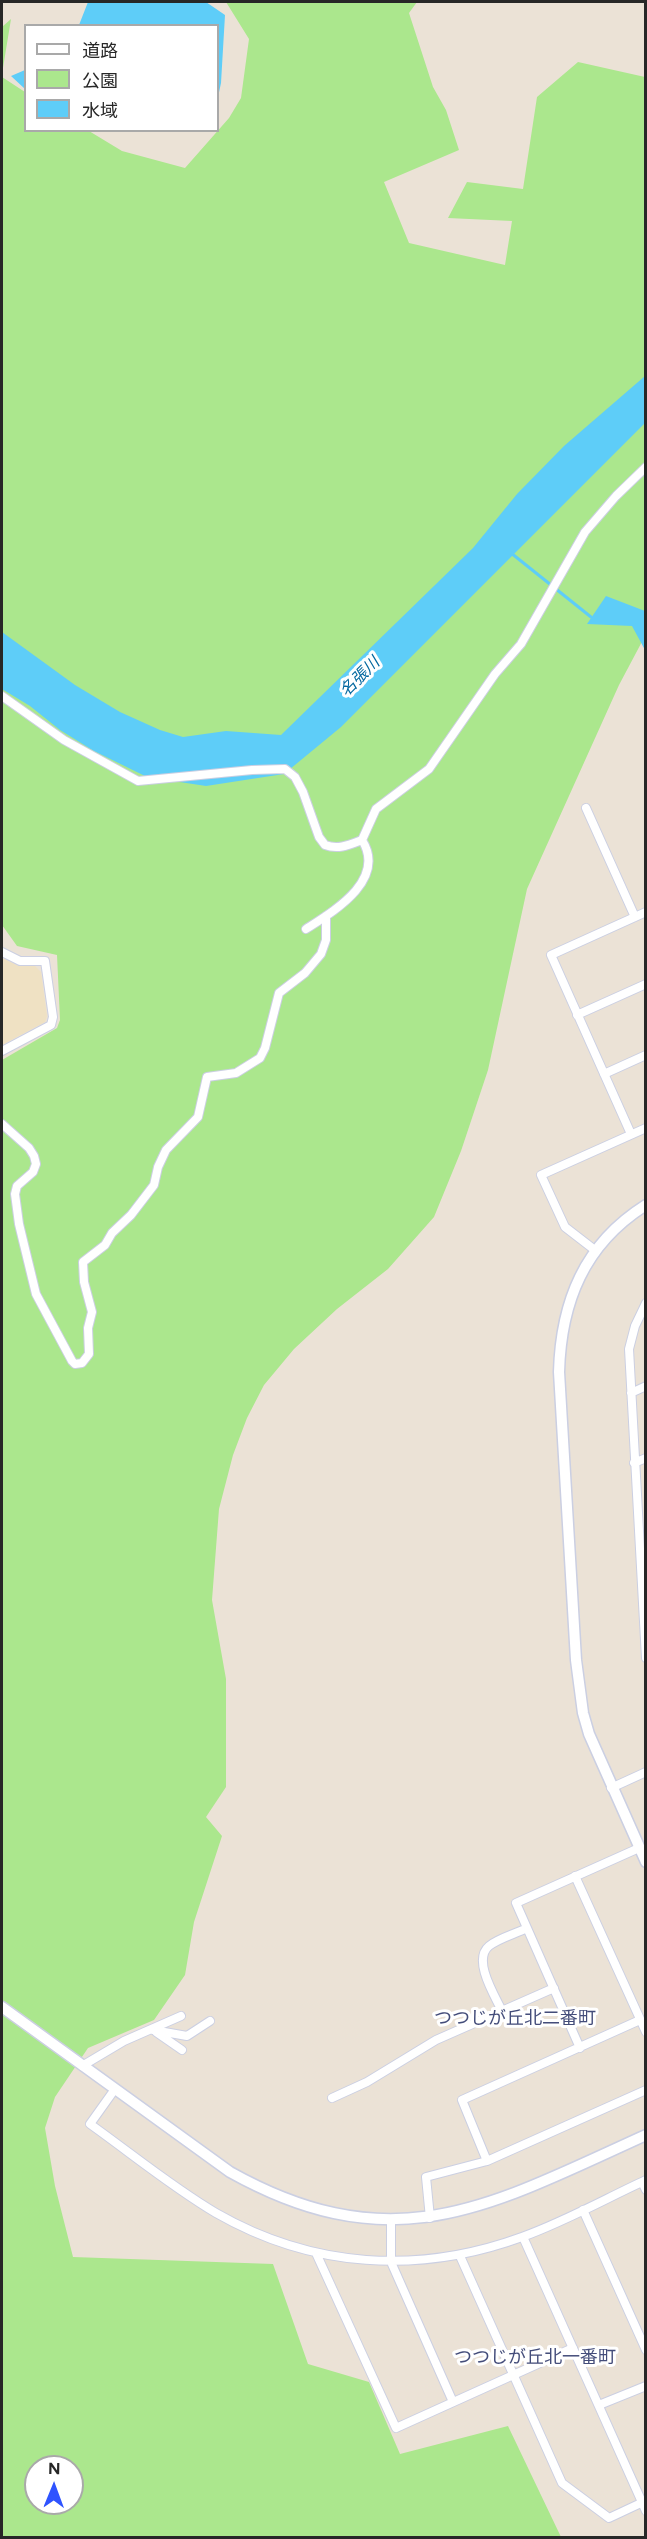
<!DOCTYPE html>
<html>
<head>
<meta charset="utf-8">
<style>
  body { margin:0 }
  #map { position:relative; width:647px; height:2539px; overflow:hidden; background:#ebe2d6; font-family:Figtree,"Noto Sans JP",sans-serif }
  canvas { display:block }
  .frame { position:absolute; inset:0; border:3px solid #272727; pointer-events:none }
  .legend { position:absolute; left:24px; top:24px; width:195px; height:108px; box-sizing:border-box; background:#fff; border:2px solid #a9a9a9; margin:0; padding:8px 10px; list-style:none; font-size:18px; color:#272727 }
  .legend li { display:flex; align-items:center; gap:12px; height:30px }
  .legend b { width:30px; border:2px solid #a9a9a9 }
  .north { position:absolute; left:24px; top:2455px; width:60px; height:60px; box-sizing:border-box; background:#fff; border:2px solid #a9a9a9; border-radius:50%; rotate:1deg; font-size:16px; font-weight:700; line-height:24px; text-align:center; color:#272727 }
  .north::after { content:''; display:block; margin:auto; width:21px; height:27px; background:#2f53ff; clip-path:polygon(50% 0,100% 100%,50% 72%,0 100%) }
</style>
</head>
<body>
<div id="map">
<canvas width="647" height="2539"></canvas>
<div class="frame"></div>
<ul class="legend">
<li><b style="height:8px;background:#fff"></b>道路</li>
<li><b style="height:16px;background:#abe78d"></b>公園</li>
<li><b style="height:16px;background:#5ecdf8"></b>水域</li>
</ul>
<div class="north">N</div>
</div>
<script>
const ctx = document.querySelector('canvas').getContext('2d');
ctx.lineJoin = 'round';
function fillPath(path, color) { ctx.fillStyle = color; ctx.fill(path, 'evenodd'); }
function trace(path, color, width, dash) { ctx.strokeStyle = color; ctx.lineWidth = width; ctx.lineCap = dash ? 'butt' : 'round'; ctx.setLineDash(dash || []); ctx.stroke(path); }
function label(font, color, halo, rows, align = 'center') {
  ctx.font = font + ' Figtree,"Noto Sans JP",sans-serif'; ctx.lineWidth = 6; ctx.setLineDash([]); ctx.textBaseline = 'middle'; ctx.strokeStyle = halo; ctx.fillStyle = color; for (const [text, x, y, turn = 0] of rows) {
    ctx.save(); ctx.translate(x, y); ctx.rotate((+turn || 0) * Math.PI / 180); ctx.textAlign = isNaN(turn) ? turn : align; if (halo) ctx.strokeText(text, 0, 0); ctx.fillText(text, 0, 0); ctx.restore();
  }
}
fillPath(new Path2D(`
  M2 958 19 966H35L41 972 47 1016 45 1022 2 1045Z`), '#efe1c3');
fillPath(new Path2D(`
  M226 2H417L409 13 433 87 446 110 459 150 384 182 409 243 505 265 512 221 448 218 467 182 523 189 537 97 578 62 645 77V636L619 685 527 889 488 1070 461 1151 434 1217 388 1269 337 1309 294 1349 264 1385 247 1418 233 1455 219 1509 212 1600 226 1679V1787L206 1817 222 1836 194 1922 185 1975 154 2020 88 2048 55 2097 45 2128 55 2186 73 2257 273 2264 308 2364 369 2382 400 2454 508 2426 561 2537H2V1060L57 1028 60 1020 57 955 17 946 2 925V77L25 92 26 130 89 131 122 151 185 168 229 118 241 98 249 39ZM36 2467H72V2503H36Z
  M11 19 2 74V27Z`), '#abe78d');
fillPath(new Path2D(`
  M88 2H206L225 15 221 83 218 97V26L79 25Z
  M25 70H26L25 89 11 76Z
  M645 376V423L341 727 284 774 206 786 147 777 94 751 60 730 30 706 2 689V632L75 685 120 712 160 730 183 737 226 731 281 735 473 548 517 494 564 446Z
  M606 596 645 611V650L632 626 587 624Z`), '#5ecdf8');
trace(new Path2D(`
  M511 553 591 617`), '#5ecdf8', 3);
const minor = new Path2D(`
  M2 696 64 740 138 781 252 770 285 769 295 777 303 792 319 837 325 845C338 850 349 845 362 840L376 809 429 769 495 674 521 644 585 532 616 496 646 467
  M586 808 635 917
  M306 929C334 911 387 880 362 840
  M2 952 20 961H45L53 1017 51 1025 2 1051
  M577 1015 646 984
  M604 1074 646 1055
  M2 1124 29 1148 34 1156 36 1164 33 1172 17 1186 15 1194 19 1224 36 1294 72 1361 75 1364 82 1363 89 1354 88 1328 92 1312 84 1282 83 1262 105 1245 112 1233 131 1215 154 1185 158 1167 166 1150 198 1117 207 1077 236 1073 260 1058 265 1048 279 993 305 973 321 954 326 940V916
  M631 1134 551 955 646 912
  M596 1251 565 1227 541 1175 646 1128
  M646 1303 635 1326 629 1349 646 1658
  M631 1393 646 1386
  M634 1463 646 1458
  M611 1788 646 1772
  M575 1876 646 2032
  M502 2011C495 1996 472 1960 489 1946 499 1938 515 1934 527 1928
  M153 2030 187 2036 210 2021
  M156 2032 182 2050
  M580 2048 516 1903 639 1848
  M82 2066 124 2041 181 2016
  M115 2089 90 2124C132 2154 172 2187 216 2213 312 2268 418 2275 522 2237 564 2222 605 2199 646 2180
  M332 2098 367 2082 436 2040 554 1988
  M487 2161 462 2100 640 2020
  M642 2182 646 2190
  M583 2210 646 2350
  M430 2218 426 2177 487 2161 646 2090
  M391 2219V2262L453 2402
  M523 2237 646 2511
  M316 2253 396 2428 573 2348
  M460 2256 562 2483 609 2518 641 2503
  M599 2405 646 2386`);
const tertiary = new Path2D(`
  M646 1205C584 1244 561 1302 559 1372L576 1660 583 1713 589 1734 646 1862
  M2 2007 230 2172C395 2264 491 2205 646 2135`);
trace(minor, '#cbcfe2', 10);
trace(tertiary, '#cbcfe2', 13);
trace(minor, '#fff', 8);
trace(tertiary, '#fff', 10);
label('italic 16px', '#02679f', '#fff', [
  ["名張川",360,677,-45]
]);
label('18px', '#444d7a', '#fff', [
  ["つつじが丘北二番町",515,2019],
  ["つつじが丘北一番町",535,2358]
]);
</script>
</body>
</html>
